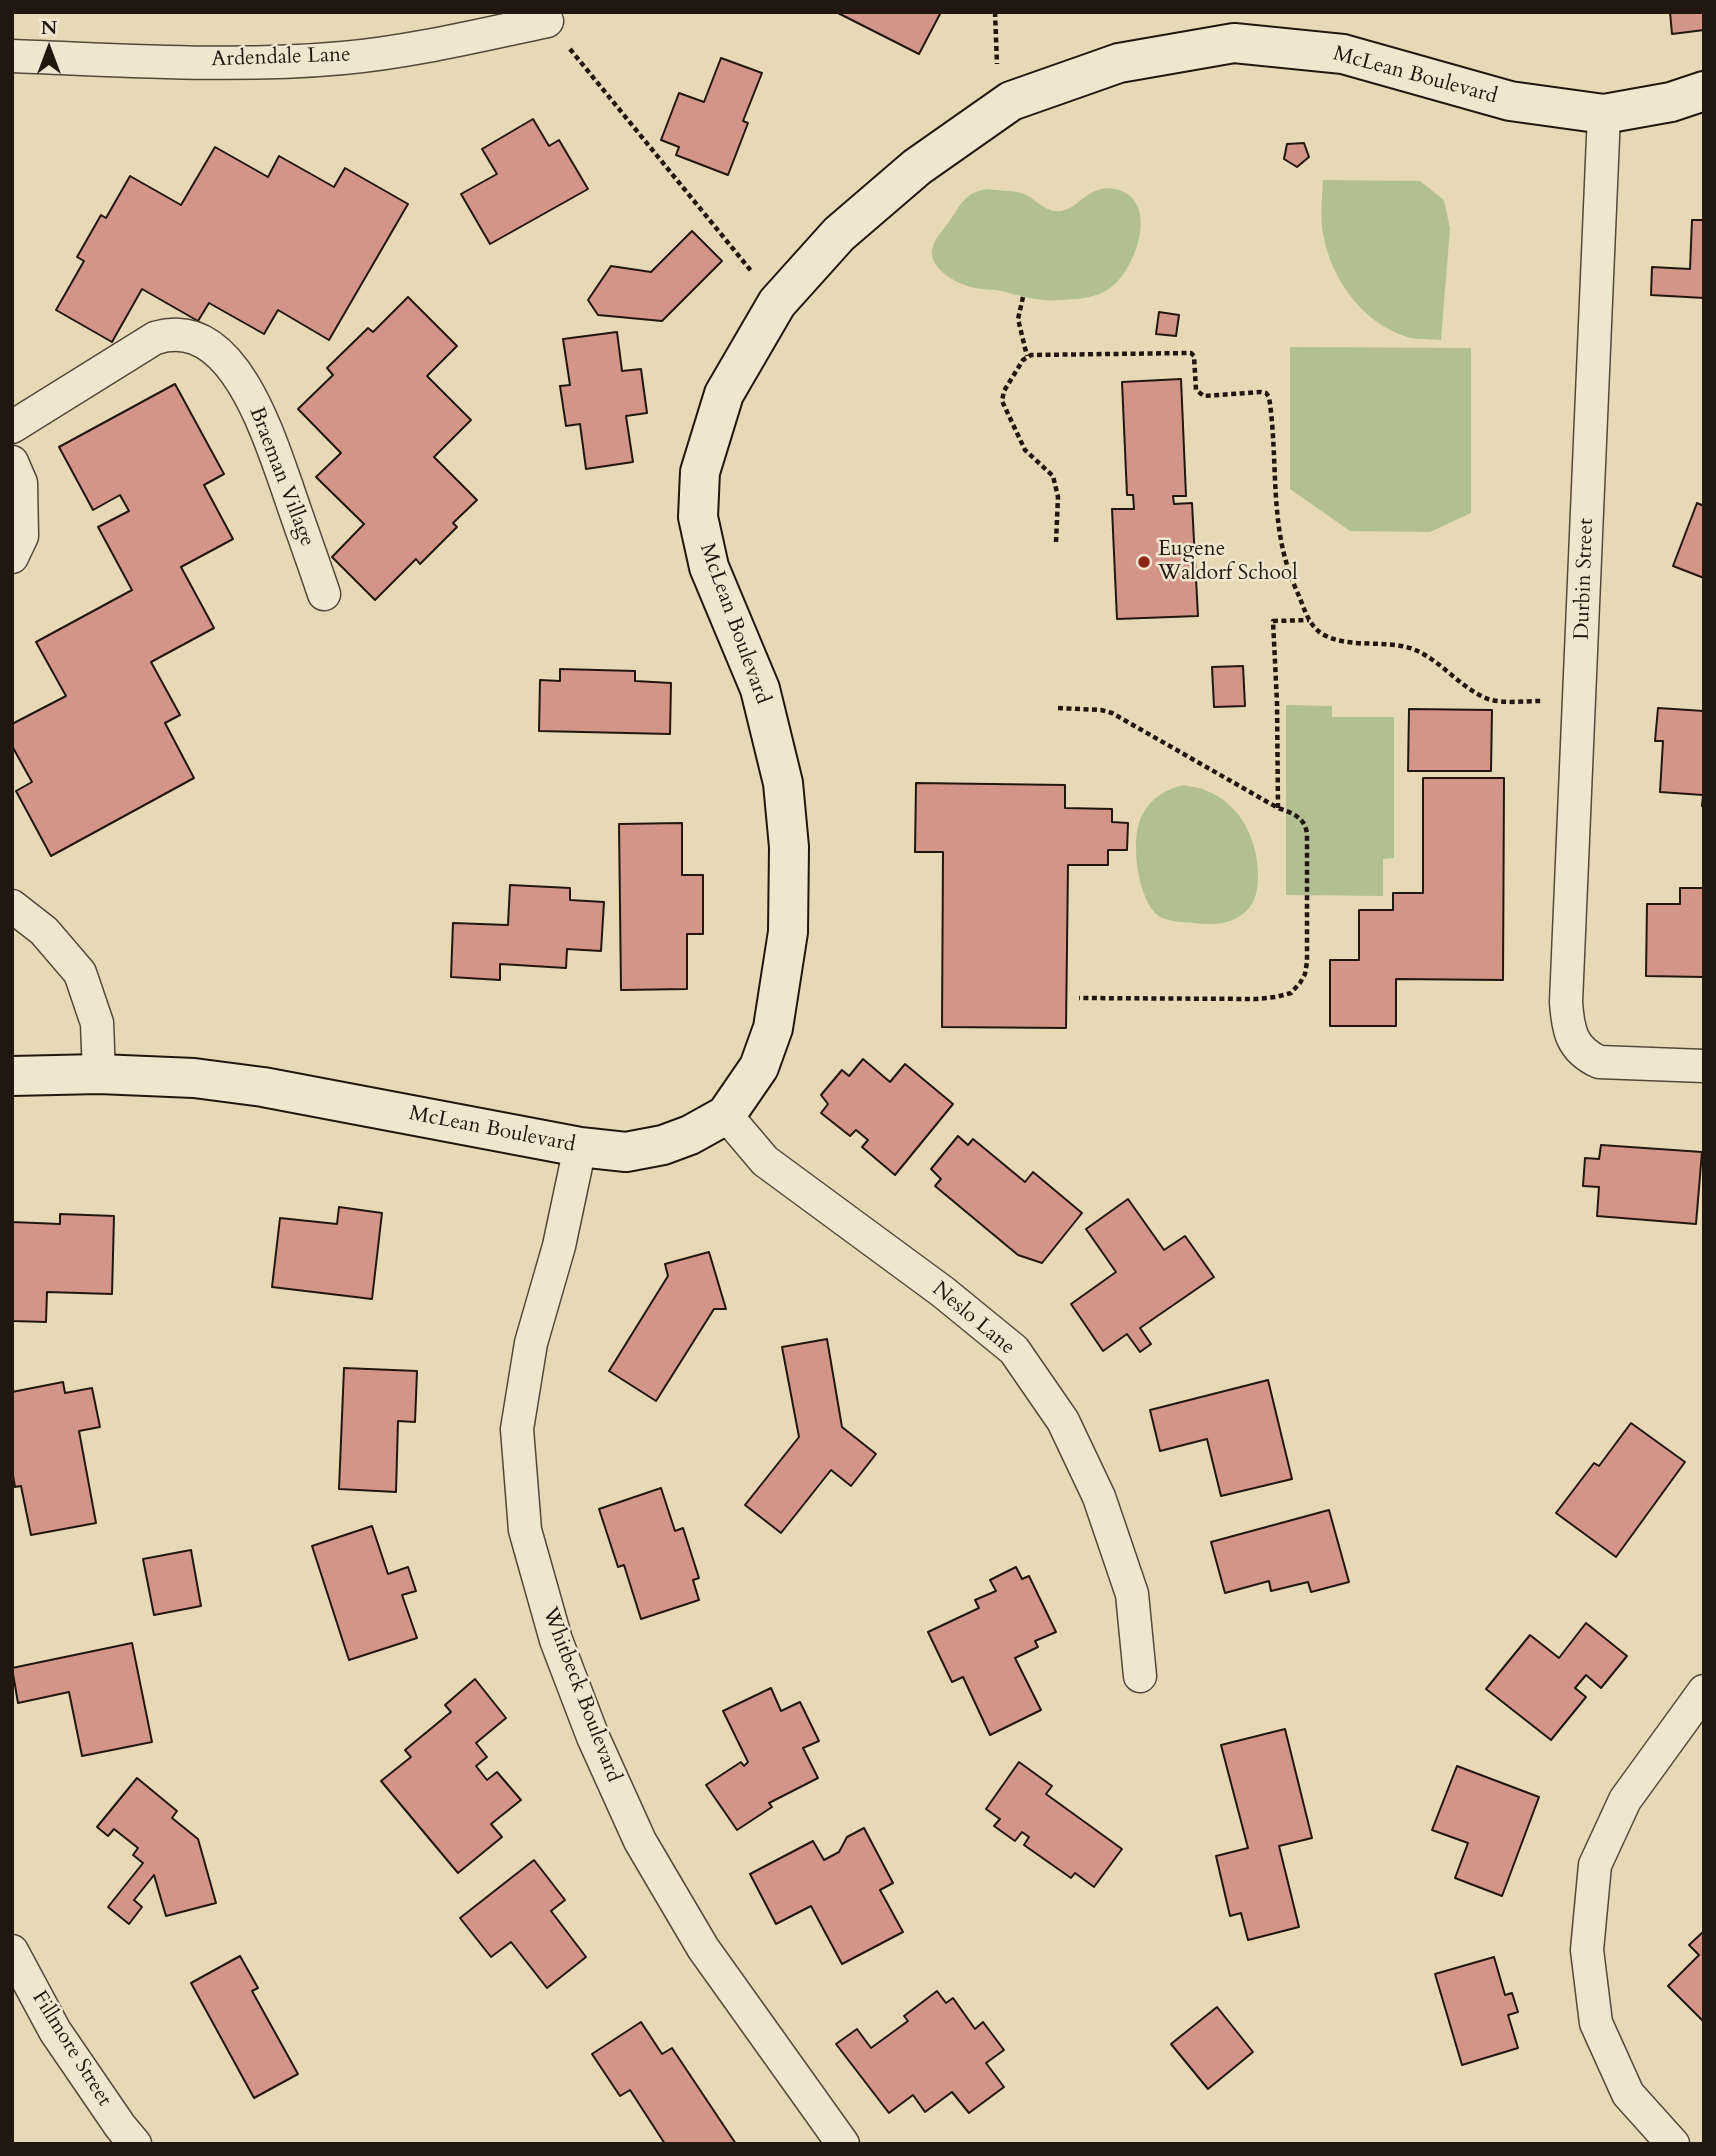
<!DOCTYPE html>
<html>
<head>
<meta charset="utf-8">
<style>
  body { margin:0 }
  #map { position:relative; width:1716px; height:2156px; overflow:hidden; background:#e8d9b6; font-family:Cardo,serif }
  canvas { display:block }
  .frame { position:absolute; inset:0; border:14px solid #22170f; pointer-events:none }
  .north { position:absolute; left:14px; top:14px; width:70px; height:70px; -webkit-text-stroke:5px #f0e6d0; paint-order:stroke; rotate:0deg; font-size:19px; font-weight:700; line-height:28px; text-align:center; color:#22170f }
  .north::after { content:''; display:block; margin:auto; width:24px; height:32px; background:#22170f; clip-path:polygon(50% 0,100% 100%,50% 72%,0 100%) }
</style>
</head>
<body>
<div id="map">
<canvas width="1716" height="2156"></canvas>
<div class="frame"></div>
<div class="north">N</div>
</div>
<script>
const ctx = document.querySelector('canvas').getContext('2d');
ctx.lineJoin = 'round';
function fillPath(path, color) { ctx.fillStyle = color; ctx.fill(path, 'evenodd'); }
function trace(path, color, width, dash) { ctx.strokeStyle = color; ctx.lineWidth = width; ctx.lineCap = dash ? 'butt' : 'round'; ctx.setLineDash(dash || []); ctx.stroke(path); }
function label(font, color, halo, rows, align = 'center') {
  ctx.font = font + ' Cardo,serif'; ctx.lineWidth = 5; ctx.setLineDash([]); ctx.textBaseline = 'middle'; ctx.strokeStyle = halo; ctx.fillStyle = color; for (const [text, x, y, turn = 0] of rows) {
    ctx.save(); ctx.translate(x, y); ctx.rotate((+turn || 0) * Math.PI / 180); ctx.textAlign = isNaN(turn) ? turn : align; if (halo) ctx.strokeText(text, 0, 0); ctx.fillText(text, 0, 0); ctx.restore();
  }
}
fillPath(new Path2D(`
  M1323 180 1420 181 1444 200 1450 228 1441 340C1429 339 1415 340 1404 336 1361 321 1331 278 1323 234 1320 216 1322 198 1323 180Z
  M987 189C999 191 1013 190 1024 194 1038 200 1045 213 1061 211 1079 209 1090 181 1119 190 1160 203 1135 271 1110 288 1095 299 1077 299 1059 300 1040 302 1020 296 1002 291 993 289 984 290 975 288 960 285 933 272 932 254 931 242 943 230 949 222 962 203 964 193 987 189Z
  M1290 347 1471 348V513L1430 532 1350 531 1290 489Z
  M1286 705 1332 706V717H1394V858L1383 859V896L1286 895Z
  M1184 785C1191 787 1199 787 1205 790 1242 804 1259 842 1258 880 1257 895 1254 907 1240 916 1227 925 1209 925 1194 923 1182 922 1162 922 1154 912 1137 892 1130 838 1142 815 1151 798 1166 789 1184 785Z`), '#b2c091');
const building = new Path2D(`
  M836 12H941L919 54Z
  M1670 12H1704V30L1672 34Z
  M721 58 762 73 743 121 748 123 728 175 676 155 679 147 661 140 679 93 704 102Z
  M533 119 549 146 559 140 588 189 490 244 461 194 497 174 482 149Z
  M1304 143 1309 157 1297 167 1284 159 1287 144Z
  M215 147 268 177 279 156 334 187 345 168 408 204 329 340 278 310 264 334 209 303 198 321 142 289 112 342 56 310 84 261 77 257 101 215 106 218 130 176 181 205Z
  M1692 220H1704V298L1651 295 1652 267 1690 269Z
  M692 231 722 261 662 321 598 315 588 300 611 266 651 272Z
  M408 297 457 346 427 376 471 420 434 457 477 500 453 523 457 527 420 564 416 559 375 600 332 557 364 524 316 477 341 453 298 409 333 375 327 368 368 328 373 332Z
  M1159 312 1179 315 1176 336 1156 334Z
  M617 332 622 371 641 369 647 413 626 416 633 462 586 469 580 424 566 426 560 386 570 385 563 339Z
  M1181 379 1186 496H1173L1174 504 1192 503 1198 616 1117 619 1112 509H1134L1133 495H1127L1122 382Z
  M175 384 224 474 204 485 233 539 181 567 214 628 151 662 180 715 165 723 194 778 51 856 16 791 32 782 12 746V724L66 696 36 642 132 590 98 527 129 511 120 495 93 510 59 447Z
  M1697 503 1704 506V578L1673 566Z
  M1243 666 1245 706 1214 707 1212 667Z
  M560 669 635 671V681L671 683 670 734 539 731 540 680 560 681Z
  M1658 708 1704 711V807L1702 806 1703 795 1660 792 1663 741H1655Z
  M1409 709 1492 710 1491 771H1408Z
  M1423 778H1504L1503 980 1396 979V1026H1330V960H1359V910H1393V893H1423Z
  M916 783 1065 785V808L1112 809V822L1128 823 1127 850H1108V865H1068L1066 1028 942 1027 943 852H915Z
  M682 823V875H703V934H687V989L621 990 619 824Z
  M510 885 570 888V900L604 902 601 951 567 949 566 968 500 964V980L451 977 453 923 508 925Z
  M1680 888H1704V977L1646 976 1647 904H1680Z
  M863 1059 890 1082 905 1064 953 1104 895 1175 862 1147 868 1140 856 1130 850 1136 821 1113 828 1104 821 1095 842 1070 849 1076Z
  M958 1136 968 1145 973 1139 1025 1182 1033 1172 1082 1213 1042 1263 1018 1255 935 1186 941 1179 931 1169Z
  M1601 1145 1702 1152 1696 1224 1597 1216 1599 1187 1583 1186 1585 1158 1599 1159Z
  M1128 1199 1164 1250 1185 1236 1214 1277 1140 1328 1151 1344 1140 1352 1127 1334 1103 1351 1071 1304 1116 1272 1086 1229Z
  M339 1207 382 1213 372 1299 272 1287 280 1218 337 1224Z
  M60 1214 114 1216 112 1294 47 1292 46 1322 12 1321V1222L60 1224Z
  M709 1252 726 1309H714L656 1401 609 1371 668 1276 665 1264Z
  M827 1339 842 1427 876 1454 851 1486 831 1470 781 1533 745 1505 799 1437 782 1347Z
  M344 1368 417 1371 415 1422 398 1421 396 1492 339 1489Z
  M1268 1380 1292 1479 1221 1496 1207 1439 1160 1451 1150 1410Z
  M63 1382 65 1393 92 1388 100 1427 79 1431 96 1523 31 1535 21 1486 15 1487 12 1470V1392Z
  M1631 1423 1685 1462 1616 1557 1556 1513 1594 1463 1599 1466Z
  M661 1488 675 1531 683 1528 699 1578 693 1580 699 1600 641 1619 624 1565 618 1567 599 1509Z
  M1329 1510 1349 1582 1311 1592 1308 1582 1271 1591 1269 1581 1225 1593 1211 1542Z
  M372 1526 388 1574 408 1567 416 1591 402 1595 417 1638 349 1660 312 1546Z
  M191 1550 201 1606 154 1615 143 1559Z
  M1016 1567 1022 1579 1029 1576 1056 1632 1035 1641 1038 1647 1015 1658 1041 1710 990 1735 963 1677 952 1682 928 1632 979 1608 975 1600 996 1591 990 1580Z
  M1586 1623 1627 1656 1601 1688 1586 1675 1575 1688 1586 1697 1551 1740 1486 1689 1530 1635 1559 1658Z
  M132 1643 152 1742 82 1756 69 1692 18 1703 12 1668Z
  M475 1679 506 1718 476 1743 487 1757 476 1766 487 1780 497 1772 521 1800 491 1824 502 1837 458 1873 381 1781 411 1757 405 1750 451 1712 445 1705Z
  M771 1688 781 1711 800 1702 819 1741 803 1748 818 1778 769 1803 772 1807 737 1830 706 1785 741 1762 744 1766 748 1762 723 1711Z
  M1285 1729 1312 1838 1279 1846 1299 1927 1248 1940 1241 1913 1230 1916 1216 1856 1248 1848 1221 1745Z
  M1019 1762 1052 1786 1046 1794 1122 1849 1094 1887 1075 1873 1071 1878 1024 1845 1029 1837 1022 1832 1015 1841 994 1826 1000 1819 986 1809Z
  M1457 1766 1539 1797 1502 1896 1455 1878 1468 1843 1432 1830Z
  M137 1778 177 1811 172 1818 198 1839 216 1903 166 1916 154 1875 134 1900 142 1907 129 1924 108 1907 143 1863 133 1855 138 1848 114 1829 108 1836 97 1827Z
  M864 1828 893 1883 880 1890 903 1932 842 1964 811 1906 776 1924 750 1874 813 1841 824 1860 839 1852 847 1837Z
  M534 1860 565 1900 551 1911 586 1957 547 1988 511 1942 491 1957 460 1918Z
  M1704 1931V2022L1668 1986 1699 1955 1689 1945Z
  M240 1956 258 1988 252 1991 298 2074 254 2098 191 1983Z
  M1494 1957 1505 1995 1512 1993 1518 2012 1508 2015 1518 2048 1462 2065 1435 1974Z
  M937 1991 946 2003 953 1998 975 2029 983 2022 1004 2050 986 2063 1004 2087 969 2113 952 2092 925 2112 913 2095 889 2113 836 2044 857 2029 871 2048 908 2021 904 2016Z
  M1217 2007 1253 2052 1208 2089 1171 2044Z
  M641 2022 662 2054 672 2048 736 2144H665L630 2090 620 2096 592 2054Z`);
fillPath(building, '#d39588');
trace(building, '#22170f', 2);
const street = new Path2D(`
  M12 56C122 60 233 68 343 58 411 52 480 35 547 21
  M1604 114 1566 1002C1568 1030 1571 1049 1599 1062L1704 1066
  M12 427 155 338C160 337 166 335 171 335 237 329 270 440 287 487 299 523 312 558 324 594
  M12 462 21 483 22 536 12 557
  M12 906 44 931 80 973 97 1023 99 1074
  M726 1115 765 1161 943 1292 1014 1350 1063 1421 1099 1497 1132 1594 1140 1676
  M580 1147 559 1246 531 1343 517 1429 525 1530 556 1640 593 1737 640 1841 703 1948 843 2144
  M12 1951 55 2031 120 2126 135 2144
  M1673 2144 1628 2094 1596 2023 1587 1950 1595 1865 1625 1800 1704 1691`);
const secondary = new Path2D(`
  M12 1076 99 1074 194 1078 263 1087 580 1147 626 1152 663 1145 690 1135 726 1115 759 1067 773 1028 788 932 789 847 783 783 760 689 709 567 698 517 700 472 724 394 777 303 839 234 917 167 1011 101 1119 63 1234 43 1343 54 1510 101 1604 114 1671 102 1704 91`);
trace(street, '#544839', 35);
trace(secondary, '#22170f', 42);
trace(new Path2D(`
  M995 12 997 64
  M570 49 752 272
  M1023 297 1018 319 1027 356
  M1056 542 1058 497 1053 476 1025 450 1002 401 1004 391 1023 360 1031 355 1191 353 1194 356 1196 390 1204 396 1261 392 1266 393 1269 397C1278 454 1270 516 1289 571 1292 581 1297 591 1301 601 1306 614 1311 628 1324 635 1351 649 1385 639 1413 649 1441 660 1460 688 1488 699 1504 704 1525 701 1541 701
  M1058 708 1101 710 1112 713 1278 808C1292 813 1305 817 1307 834V962L1305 974 1300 983 1291 993 1276 997 1256 999 1079 998
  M1278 808 1277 702 1273 621 1309 620`), '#22170f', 4.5, [5, 3.5]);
trace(street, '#f0e6d0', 32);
trace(secondary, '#f0e6d0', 38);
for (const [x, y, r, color] of [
  [1144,562,7,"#8f2418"]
]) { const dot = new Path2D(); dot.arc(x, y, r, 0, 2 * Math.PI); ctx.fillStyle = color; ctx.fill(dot); trace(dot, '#f0e6d0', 2.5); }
label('21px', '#22170f', '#f0e6d0', [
  ["Ardendale Lane",281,58,-2],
  ["McLean Boulevard",1415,76,15],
  ["Braeman Village",281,477,69],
  ["Durbin Street",1585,579,-88],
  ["McLean Boulevard",734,624,70],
  ["McLean Boulevard",492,1130,11],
  ["Neslo Lane",973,1319,40],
  ["Whitbeck Boulevard",581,1695,69],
  ["Fillmore Street",71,2049,58]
]);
label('21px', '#22170f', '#f0e6d0', [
  ["Eugene",1158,550],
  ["Waldorf School",1158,574]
], 'left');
</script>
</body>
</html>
